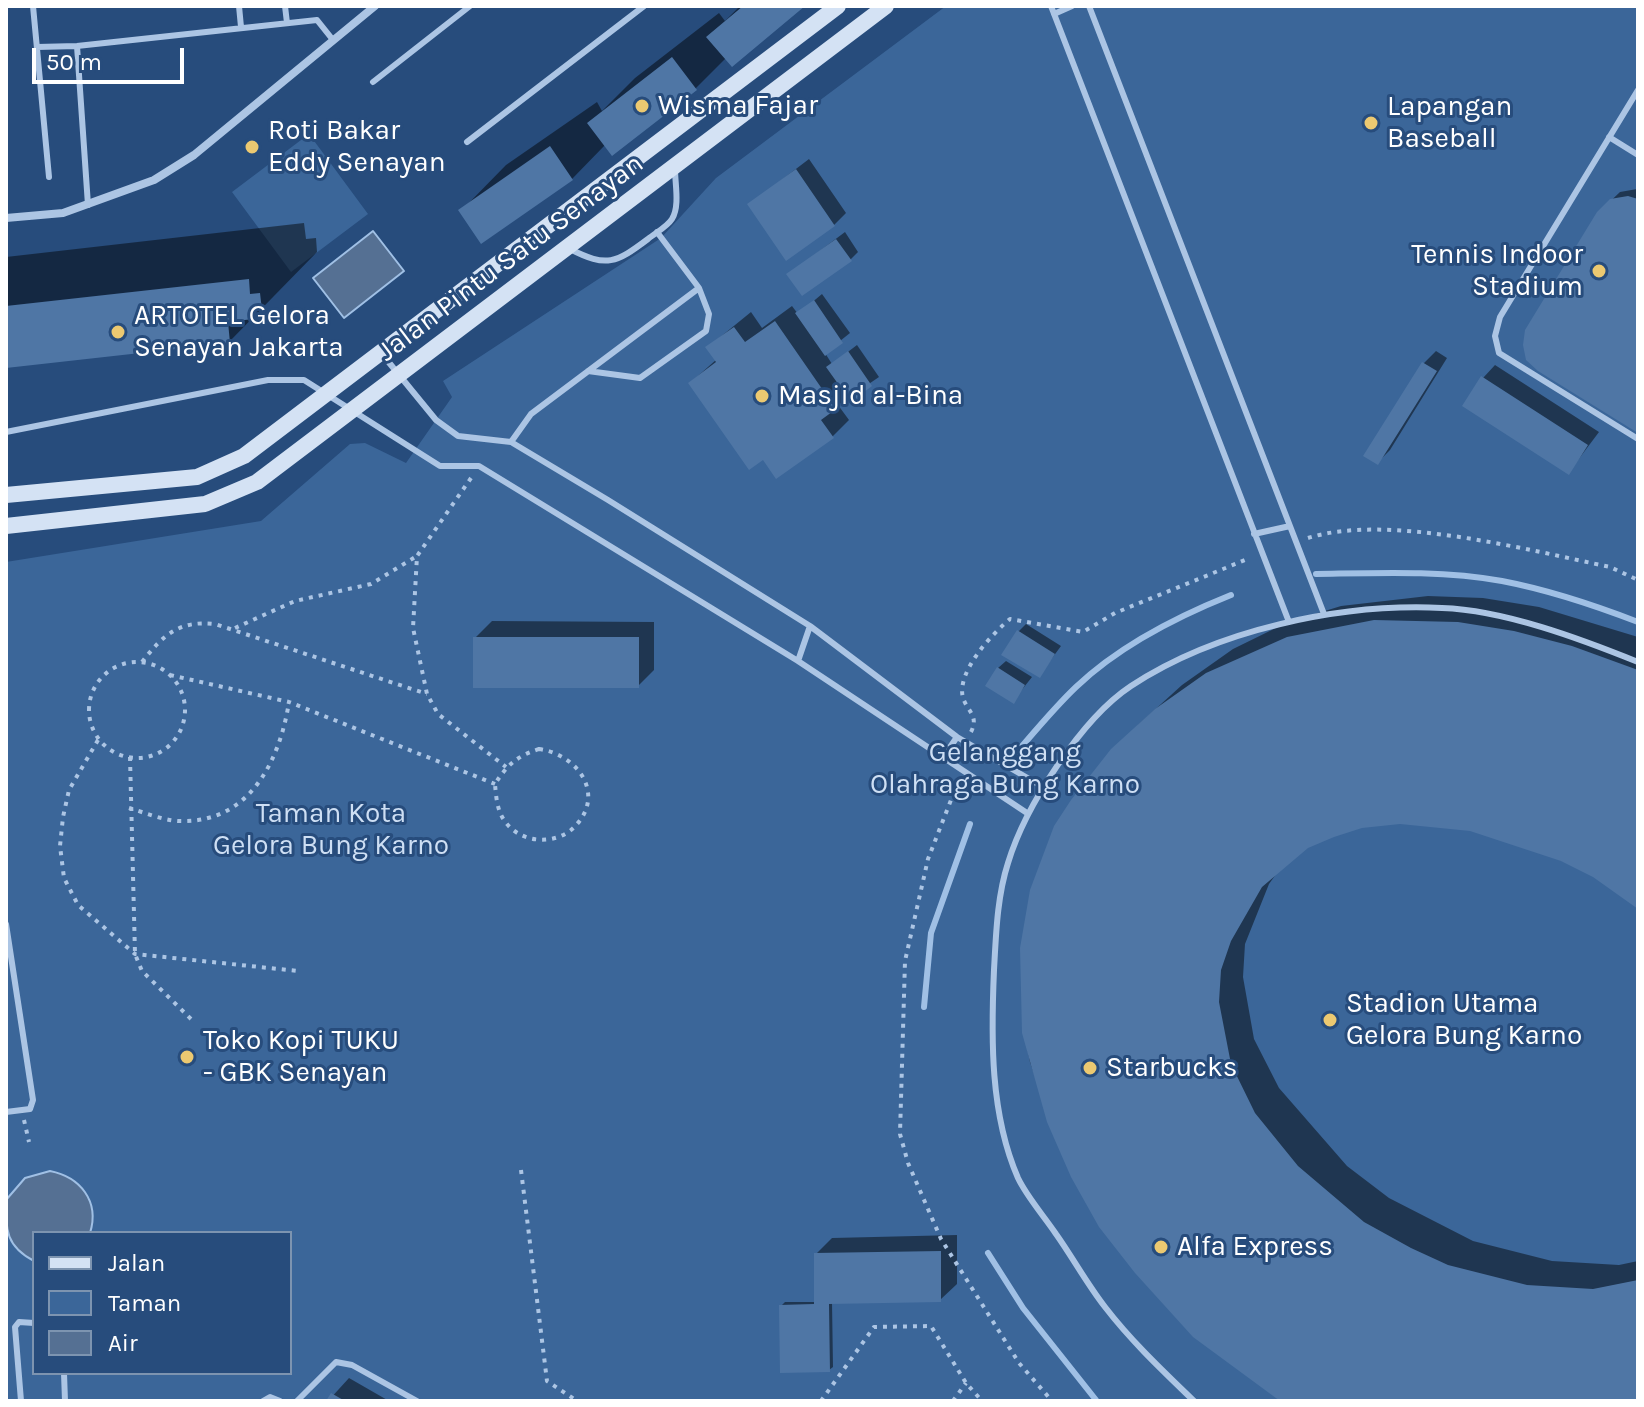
<!DOCTYPE html>
<html>
<head>
<meta charset="utf-8">
<style>
  body { margin:0 }
  #map { position:relative; width:1644px; height:1407px; overflow:hidden; background:#274c7c; font-family:Karla,sans-serif }
  canvas { display:block }
  .frame { position:absolute; inset:0; border:8px solid #fff; pointer-events:none }
  .legend { position:absolute; left:32px; top:1231px; width:260px; height:144px; box-sizing:border-box; background:#274c7c; border:2px solid #7d94b0; margin:0; padding:10px 14px; list-style:none; font-size:24px; color:#fff }
  .legend li { display:flex; align-items:center; gap:16px; height:40px }
  .legend b { width:40px; border:2px solid #7d94b0 }
  .scale { position:absolute; left:32px; top:48px; width:152px; height:36px; box-sizing:border-box; border:4px solid #fff; border-top:0; padding-left:10px; font-size:24px; line-height:28px; white-space:nowrap; color:#fff; -webkit-text-stroke:6px #274c7c; paint-order:stroke }
</style>
</head>
<body>
<div id="map">
<canvas width="1644" height="1407"></canvas>
<div class="frame"></div>
<ul class="legend">
<li><b style="height:10px;background:#d4e2f4"></b>Jalan</li>
<li><b style="height:22px;background:#3b6699"></b>Taman</li>
<li><b style="height:22px;background:#557093"></b>Air</li>
</ul>
<div class="scale">50 m</div>
</div>
<script>
const ctx = document.querySelector('canvas').getContext('2d');
ctx.lineJoin = 'round';
function fillPath(path, color) { ctx.fillStyle = color; ctx.fill(path, 'evenodd'); }
function trace(path, color, width, dash) { ctx.strokeStyle = color; ctx.lineWidth = width; ctx.lineCap = dash ? 'butt' : 'round'; ctx.setLineDash(dash || []); ctx.stroke(path); }
function label(font, color, halo, rows, align = 'center') {
  ctx.font = font + ' Karla,sans-serif'; ctx.lineWidth = 6; ctx.setLineDash([]); ctx.textBaseline = 'middle'; ctx.strokeStyle = halo; ctx.fillStyle = color; for (const [text, x, y, turn = 0] of rows) {
    ctx.save(); ctx.translate(x, y); ctx.rotate((+turn || 0) * Math.PI / 180); ctx.textAlign = isNaN(turn) ? turn : align; if (halo) ctx.strokeText(text, 0, 0); ctx.fillText(text, 0, 0); ctx.restore();
  }
}
fillPath(new Path2D(`
  M946 6H1638V1401H6V562L261 521 350 444 365 443 406 463 452 397 443 381 661 238 716 178ZM34 1233H290V1373H34Z
  M309 134 368 214 291 272 232 192Z`), '#3b6699');
const water = new Path2D(`
  M373 231 404 271 344 318 313 278Z
  M50 1171C80 1177 100 1201 90 1233H34V1261C5 1246 6 1229 6 1200L25 1178Z`);
fillPath(water, '#557093');
trace(water, '#a0c0e5', 2);
fillPath(new Path2D(`
  M740 6H802L726 58 696 88 613 153 606 144 572 179 461 211 506 165 597 102 602 111 635 78 719 13 725 21Z
  M809 159 846 213 834 225 750 204Z
  M1637 189H1638V431L1598 213 1620 192Z
  M304 223 306 239 316 238 317 252 230 341 6 366V257Z
  M845 232 858 252 850 260 789 274Z
  M822 294 850 333 825 353 832 364 857 345 879 377 838 405 849 420 832 437 764 457 690 383 717 359 708 347 751 312 762 328 792 306 798 314Z
  M1436 351 1447 358 1390 450 1378 462 1366 455 1424 363Z
  M1495 365 1599 432 1569 472 1483 378Z
  M1428 596 1483 598 1539 607 1638 637V907L1594 875 1529 846 1470 829 1400 822 1362 826 1307 846 1279 870 1269 884 1245 944 1243 977 1254 1039 1279 1088 1347 1166 1389 1198 1473 1241 1552 1261 1619 1265 1638 1261V1401H1287L1059 1147 1030 1062 1024 1033 1138 725 1182 685 1233 649 1286 623 1341 606Z
  M492 621 654 622V670L638 686 475 638Z
  M1026 624 1061 646 1039 676 1018 632Z
  M1006 661 1032 677 1013 701 998 668Z
  M957 1235V1284L940 1300 832 1302 833 1367 829 1370 781 1306 785 1302H816V1254L832 1238Z
  M349 1378 389 1401H328Z`), '#0007');
trace(new Path2D(`
  M1316 574C1378 573 1441 570 1502 581 1549 590 1594 605 1638 622
  M1017 752C1036 730 1055 707 1076 687 1119 646 1176 617 1231 595
  M924 1007 931 933 970 824
  M988 1253 1023 1308 1096 1400`), '#a0c0e5', 6);
fillPath(new Path2D(`
  M743 6H805L732 67 706 37Z
  M672 57 697 90 612 156 587 123Z
  M550 146 573 180 481 244 458 210Z
  M796 169 835 226 786 261 747 204Z
  M1628 196 1638 199V433L1538 371 1526 360 1523 345 1525 330 1597 212 1610 199Z
  M836 239 852 261 802 296 786 274Z
  M249 279 250 294 260 293 262 310 252 311 253 319 228 322 230 343 6 368V306Z
  M814 300 843 343 825 356 795 313Z
  M775 321 836 409 821 420 834 438 776 479 763 460 749 470 688 383 716 362 705 347 734 327 745 342Z
  M848 351 872 386 851 402 826 367Z
  M1422 362 1437 371 1378 465 1363 456Z
  M1481 376 1588 445 1569 475 1462 406Z
  M1374 620 1458 622 1514 631 1572 646 1638 670V909L1593 877 1561 861 1470 831 1400 824 1362 828 1334 837 1308 848 1262 887 1231 941 1221 970 1219 1002 1231 1064 1255 1113 1298 1166 1364 1222 1411 1248 1448 1265 1527 1285 1593 1289 1638 1280V1401H1280L1193 1337 1135 1273 1099 1227 1071 1177 1047 1122 1022 1033 1020 948 1030 890 1054 826 1071 800 1111 749 1155 709 1206 673 1287 637Z
  M1017 630 1055 654 1040 678 1001 655Z
  M473 637H639V688H473Z
  M997 667 1025 685 1014 704 985 686Z
  M941 1251V1302L829 1304 830 1372 780 1373 779 1305 814 1304V1253Z
  M331 1393 345 1401H326Z`), '#4f76a5');
trace(new Path2D(`
  M471 478 417 556 413 628 427 694 438 714 506 767
  M1308 538C1387 513 1528 550 1610 567L1638 580
  M235 628 295 601 371 584 417 556
  M142 662C163 635 179 620 215 624L427 694
  M89 710a48 48 0 1 1 96 0a48 48 0 1 1-96 0Z
  M170 675 289 702 495 784
  M971 732C979 716 968 712 963 698 956 672 992 634 1010 619L1083 632 1115 613 1250 558
  M98 740 69 790 63 817 60 846 64 878 78 905 135 954 298 971
  M539 749C580 755 608 798 571 830 551 846 518 842 504 820 497 810 496 796 495 784 507 765 517 756 539 749Z
  M130 757 135 954 142 971 192 1020
  M958 782 928 859 905 961 900 1134 908 1163 941 1239 1019 1363 1052 1401
  M129 808C146 813 167 822 184 821 251 821 280 759 289 702
  M24 1120 29 1142
  M521 1170 547 1381 577 1401
  M821 1401 874 1327 931 1326 966 1383 982 1401
  M953 1401 966 1383`), '#acc5e4', 4, [4, 6]);
trace(new Path2D(`
  M33 6 49 177
  M239 6 241 27
  M285 6 287 23
  M1051 6 1289 622
  M1089 6 1324 614
  M1054 14 1072 6
  M77 46 88 205
  M37 47 77 46 317 20 333 40
  M373 82 470 6
  M1638 90 1500 317 1495 336 1499 353 1638 439
  M1609 137 1638 155
  M467 142 644 6
  M570 249C607 268 616 263 648 239 655 233 667 227 672 219 680 206 675 184 675 169
  M382 354 436 420 458 436 511 442 608 500 810 626 957 737 1043 787
  M588 371 640 378 706 331 709 314 699 288
  M6 432 268 380H304L440 466H479L798 661 1027 813
  M511 442 531 414 699 288 657 232
  M1254 534 1290 526
  M798 661 810 626
  M942 759 957 737
  M6 924 33 1100 30 1109 6 1112
  M64 1373 65 1401
  M21 1401 15 1327 19 1322 34 1323
  M263 1401 270 1397 280 1401
  M297 1401 336 1362 352 1365 417 1401
  M1194 1401C1163 1371 1132 1342 1105 1307 1087 1284 1073 1258 1056 1234 1044 1216 1027 1197 1018 1178 990 1114 991 1038 994 970 996 935 997 897 1008 863 1025 807 1081 719 1131 686 1216 630 1340 603 1442 608 1504 610 1581 639 1638 662`), '#acc5e4', 6);
trace(new Path2D(`
  M6 218 63 213 154 180 194 155 375 6`), '#acc5e4', 8);
trace(new Path2D(`
  M6 495 197 477 244 456 838 6
  M6 526 205 504 257 482 886 6`), '#d4e2f4', 16);
for (const [x, y, r, color] of [
  [642,106,8,"#ecc971"],
  [1371,123,8,"#ecc971"],
  [252,147,8,"#ecc971"],
  [1599,271,8,"#ecc971"],
  [118,332,8,"#ecc971"],
  [762,396,8,"#ecc971"],
  [1330,1020,8,"#ecc971"],
  [187,1057,8,"#ecc971"],
  [1090,1068,8,"#ecc971"],
  [1161,1247,8,"#ecc971"]
]) { const dot = new Path2D(); dot.arc(x, y, r, 0, 2 * Math.PI); ctx.fillStyle = color; ctx.fill(dot); trace(dot, '#274c7c', 3); }
label('28px', '#fff', '#274c7c', [
  ["Wisma Fajar",658,106],
  ["Lapangan",1387,107],
  ["Baseball",1387,139],
  ["Roti Bakar",268,131],
  ["Eddy Senayan",268,163],
  ["Tennis Indoor",1583,255,"right"],
  ["Stadium",1583,287,"right"],
  ["ARTOTEL Gelora",134,316],
  ["Senayan Jakarta",134,348],
  ["Masjid al-Bina",778,396],
  ["Stadion Utama",1346,1004],
  ["Gelora Bung Karno",1346,1036],
  ["Toko Kopi TUKU",203,1041],
  ["- GBK Senayan",203,1073],
  ["Starbucks",1106,1068],
  ["Alfa Express",1177,1247]
], 'left');
label('28px', '#fff', '#274c7c', [
  ["Jalan Pintu Satu Senayan",511,258,-37]
]);
label('28px', '#cedff4', '#274c7c', [
  ["Gelanggang",1005,753],
  ["Olahraga Bung Karno",1005,785],
  ["Taman Kota",331,814],
  ["Gelora Bung Karno",331,846]
]);
</script>
</body>
</html>
